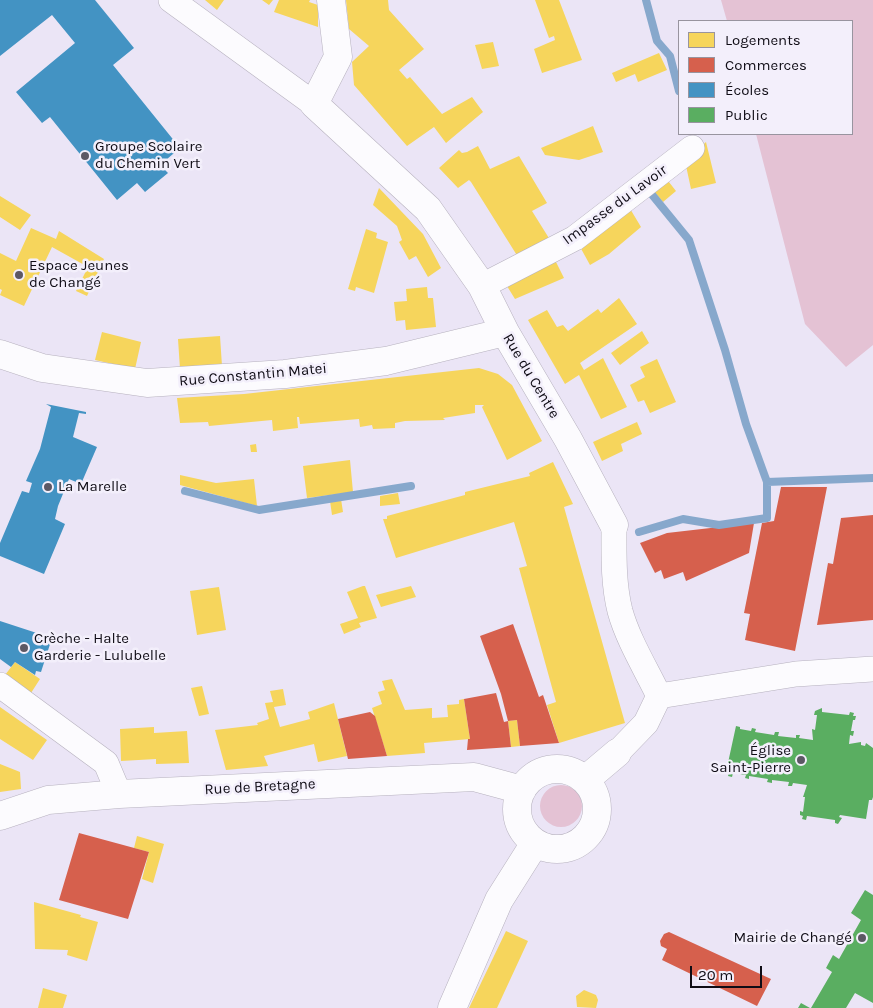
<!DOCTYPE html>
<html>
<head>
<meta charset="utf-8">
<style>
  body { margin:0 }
  #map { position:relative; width:873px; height:1008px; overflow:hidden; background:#ebe5f6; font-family:Karla,sans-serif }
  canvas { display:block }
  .legend { position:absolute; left:678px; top:20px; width:175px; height:115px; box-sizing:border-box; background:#f3effb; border:1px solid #98949f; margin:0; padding:6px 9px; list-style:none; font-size:15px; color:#0f0c15 }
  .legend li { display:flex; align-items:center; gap:10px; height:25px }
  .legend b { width:25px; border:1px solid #98949f }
  .scale { position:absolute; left:690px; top:966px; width:72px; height:22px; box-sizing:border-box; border:2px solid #0f0c15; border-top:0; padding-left:6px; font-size:15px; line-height:18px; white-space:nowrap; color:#0f0c15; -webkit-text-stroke:4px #f3effb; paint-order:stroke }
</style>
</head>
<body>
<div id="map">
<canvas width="873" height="1008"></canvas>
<ul class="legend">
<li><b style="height:14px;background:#f6d55c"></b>Logements</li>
<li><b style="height:14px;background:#d6604d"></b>Commerces</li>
<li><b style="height:14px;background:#4393c3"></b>Écoles</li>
<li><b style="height:14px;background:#5aae61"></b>Public</li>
</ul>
<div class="scale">20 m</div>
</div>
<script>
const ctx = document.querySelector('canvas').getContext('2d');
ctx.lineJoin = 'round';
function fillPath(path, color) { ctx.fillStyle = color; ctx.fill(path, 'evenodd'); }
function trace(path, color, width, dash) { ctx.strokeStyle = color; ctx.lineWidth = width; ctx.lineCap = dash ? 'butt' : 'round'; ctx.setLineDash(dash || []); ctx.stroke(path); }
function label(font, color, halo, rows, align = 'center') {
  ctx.font = font + ' Karla,sans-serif'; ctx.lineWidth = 5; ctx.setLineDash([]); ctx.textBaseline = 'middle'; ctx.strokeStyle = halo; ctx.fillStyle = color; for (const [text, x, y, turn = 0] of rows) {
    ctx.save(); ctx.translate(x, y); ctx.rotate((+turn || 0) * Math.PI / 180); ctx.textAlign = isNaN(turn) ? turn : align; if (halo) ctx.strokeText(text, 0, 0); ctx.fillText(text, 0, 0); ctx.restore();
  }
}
fillPath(new Path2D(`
  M721 0H873V345L846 367 805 324 756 134H852V21H727Z
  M540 806a21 21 0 1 1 42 0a21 21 0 1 1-42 0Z`), '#e4c2d4');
fillPath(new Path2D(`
  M205 0H224L217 10Z
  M262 0H273L269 5Z
  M279 0H310L309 2 318 5V27L274 12Z
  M346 0H388L389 10 424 49 399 70 407 79 410 77 442 114 472 97 483 112 446 143 434 127 407 146 354 85 352 62 369 46 349 29Z
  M535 0H559L582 60 542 73 534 49 555 40 554 36 549 38Z
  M493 42 499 66 482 69 475 45Z
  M659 53 667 70 638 82 635 74 616 82 612 73Z
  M593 126 603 152 579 160 545 155 541 148Z
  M706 142 716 183 691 189 685 161Z
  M478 146 490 169 519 156 547 203 532 211 552 243 518 257 471 182 469 180 458 188 439 168 459 150 462 153 467 152Z
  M665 177 676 191 663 202 651 188Z
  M379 188 423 234 441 268 428 277 416 256 409 260 399 242 402 240 397 226 373 205Z
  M0 196 31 215 20 230 0 217Z
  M629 207 641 227 609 254 590 265 579 245Z
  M31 228 56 239 59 231 104 259 87 296 76 291 88 267 52 247 24 306 0 295 2 290 0 289V253L16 261Z
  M366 229 377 233 376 238 388 242 374 293 356 287 355 291 348 289Z
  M553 256 564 278 515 299 502 278Z
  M427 287 428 298H433L436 327 406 330 405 320 396 321 394 302 407 301 406 289Z
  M619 298 637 324 580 363 584 370 603 358 627 407 601 419 579 375 565 384 528 320 547 310 557 327 563 325 568 331 598 309 601 313Z
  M642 331 649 343 620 365 611 353Z
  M102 332 141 342 135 369 95 360Z
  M220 336 222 366 180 369 178 339Z
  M657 359 676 402 650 413 644 400 638 402 630 385 645 377 640 367Z
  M479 368 498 374 512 385 542 441 507 460 482 407 484 405H475V413L443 418 445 420 405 421 395 423V428L373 429 372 425 360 427 359 419 300 424 299 417H297L298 428 273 431 272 420 209 426 208 422 180 423 177 398 244 394Z
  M637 422 642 434 621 444 623 451 602 461 593 442Z
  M256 444 257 452H251L250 445Z
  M350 460 353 492 307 498 303 466Z
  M553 462 573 504 564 507 625 723 559 743 547 705 556 702 519 568 527 566 514 522 396 558 383 519H387V516L465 495V492L530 476 529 473Z
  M180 475 216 483 254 479 257 506 180 485Z
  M398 493 400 504 380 506V496Z
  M341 499 343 512 332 515 330 501Z
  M363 586H365L377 618 359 623 361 627 344 634 340 624 358 618 347 592Z
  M411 586 416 597 381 607 376 595Z
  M219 587 226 630 197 635 190 591Z
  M15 662 40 679 31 693 5 675Z
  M392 679 405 710 432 708V718L448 717 447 705 459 704V700L464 699 470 739 424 743 425 753 387 756 372 708 382 704 378 692 385 690 382 681Z
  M202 686 209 714 199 716 191 688Z
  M283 689 286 705 274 707 280 727 310 719 308 712 334 703 347 756 318 762 314 744 264 756 268 766 226 770 215 730 258 725 257 723 269 719 265 703 273 702 270 691Z
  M0 707 47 740 33 760 0 739Z
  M517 720 520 746 511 747 508 721Z
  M154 727V733L187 731 189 763 156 764V759L121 761 120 729Z
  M0 764 20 772 21 789 0 792Z
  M137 836 164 844 153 883 142 879 149 852 134 848Z
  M34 902 81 915 80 917 98 922 87 961 67 955 68 950 35 949Z
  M506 931 528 941 497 1008H469Z
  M43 988 67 995 63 1008H38Z
  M584 990 596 995 598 1000 596 1008 577 1007 576 996Z`), '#f6d55c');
fillPath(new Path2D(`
  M781 487H827L795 651 745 640 750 614 744 613 762 523 774 521Z
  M873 515V620L817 625 828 563 833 564 841 518Z
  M754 523 749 553 686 581 683 572 664 579 661 570 655 573 640 543 667 533Z
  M513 624 539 697 543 695 559 743 520 746 517 720 508 721 501 694 480 636Z
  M496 693 504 722 508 721 511 747 467 750 468 739H470L464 699Z
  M370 712 375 716 387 756 348 759 338 719Z
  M79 833 149 852 128 919 59 900Z
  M669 932 771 979 757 1006 662 960 667 949 661 946 660 941 664 934Z`), '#d6604d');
fillPath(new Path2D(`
  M0 0H95L134 48 113 65 180 148 160 165 168 173 145 192 137 183 117 200 50 117 42 123 16 92 75 43 52 15 0 56Z
  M46 404 86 412V414L79 413 73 437 97 447 81 484 69 479 58 506 55 519 65 524 44 574 0 556V543L22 491 29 493 32 483 26 481 40 449 51 407Z
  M0 621 52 638 41 672 36 671 35 675 15 662 11 667 0 659Z`), '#4393c3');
fillPath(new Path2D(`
  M822 708V712L849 715 850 712 854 713 853 716H856L855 720H853L851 731H854L853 736 850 735 849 744 861 742V745L865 746 866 743 873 748V797L872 800H869L866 819 840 815 839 817 842 818 838 824 835 823V820L807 816 806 820 802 819 803 816 800 815V811L803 812 805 797H803L807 785 793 783 792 786H788L789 782 772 780V783L767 782 768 779 749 776V779L745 778 746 775 733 773 732 777 728 776 729 773 726 772 736 726 740 727V729L751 731 752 728 756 729 755 732 774 735 775 732H779L778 736 796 738V735H800L799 738 813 740 812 729 815 730 817 715H814L815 711Z
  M865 890 873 895V1003L855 993 846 1008H811L832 972 826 968 833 955 839 959 861 920 851 913Z
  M801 1003 810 1008H798Z`), '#5aae61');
trace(new Path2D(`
  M646 0 657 41 670 56 679 91
  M649 191 689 240 725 350 746 424 767 482
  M185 491 259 510 411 486
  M639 532 683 519 719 525 767 518V482L873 478`), '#87a8cc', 8);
const minor = new Path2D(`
  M171 0 314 104
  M482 286 575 238 692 148
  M614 525C614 554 613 583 620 611 628 640 646 669 659 696
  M0 685 106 763 119 794
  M659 696 796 674 873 669
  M617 753 646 723 659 696`);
const tertiary = new Path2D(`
  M331 0 338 57 314 104 428 209 482 286 505 332 568 439 614 525
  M0 354 42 368 147 383 285 374 386 361 505 332
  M517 809a40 40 0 1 1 80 0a40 40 0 1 1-80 0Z
  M585 780 617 753
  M0 816 48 800 119 794 474 777 522 790
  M452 1008 499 900 535 843`);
trace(minor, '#b6b1be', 26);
trace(tertiary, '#b6b1be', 29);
trace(minor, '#fcfbfe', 25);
trace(tertiary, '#fcfbfe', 28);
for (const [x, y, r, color] of [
  [85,156,5,"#5c5864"],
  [19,275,5,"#5c5864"],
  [48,487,5,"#5c5864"],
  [24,648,5,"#5c5864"],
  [801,760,5,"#5c5864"],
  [862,938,5,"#5c5864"]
]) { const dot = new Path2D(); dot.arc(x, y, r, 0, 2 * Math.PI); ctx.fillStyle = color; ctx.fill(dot); trace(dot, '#f3effb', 2); }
label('15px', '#0f0c15', '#f3effb', [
  ["Groupe Scolaire",95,147],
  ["du Chemin Vert",95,164],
  ["Espace Jeunes",29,266],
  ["de Changé",29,283],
  ["La Marelle",58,487],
  ["Crèche - Halte",34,639],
  ["Garderie - Lulubelle",34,656],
  ["Église",791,751,"right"],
  ["Saint-Pierre",791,768,"right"],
  ["Mairie de Changé",852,938,"right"]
], 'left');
label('15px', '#0f0c15', '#f3effb', [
  ["Impasse du Lavoir",615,205,-36],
  ["Rue Constantin Matei",253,375,-5],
  ["Rue du Centre",531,376,59],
  ["Rue de Bretagne",260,787,-3]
]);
</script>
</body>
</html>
